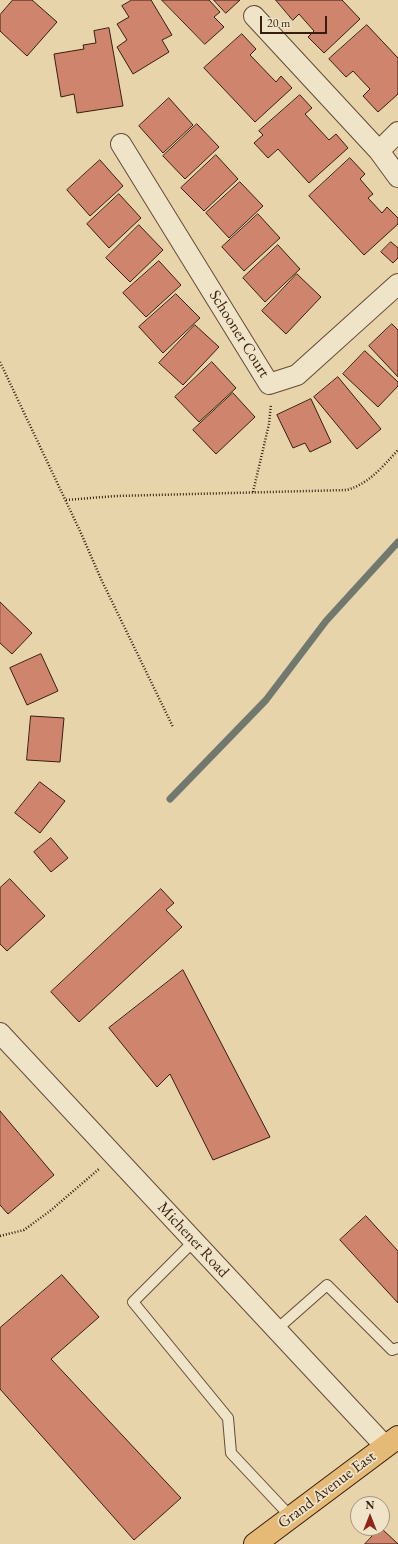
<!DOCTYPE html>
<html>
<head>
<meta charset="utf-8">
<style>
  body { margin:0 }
  #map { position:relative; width:398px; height:1544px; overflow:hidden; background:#e7d4ab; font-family:"EB Garamond",serif }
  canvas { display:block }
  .north { position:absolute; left:350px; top:1496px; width:40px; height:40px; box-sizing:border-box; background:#efe3c8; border:1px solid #a6947e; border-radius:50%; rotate:0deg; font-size:11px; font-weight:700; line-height:16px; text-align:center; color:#381d0e }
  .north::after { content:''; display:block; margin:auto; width:14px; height:18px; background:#8f2418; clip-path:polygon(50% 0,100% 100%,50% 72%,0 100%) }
  .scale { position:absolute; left:260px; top:16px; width:67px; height:18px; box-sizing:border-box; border:2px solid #381d0e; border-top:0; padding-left:5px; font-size:12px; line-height:14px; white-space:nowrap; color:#381d0e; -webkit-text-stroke:3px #efe3c8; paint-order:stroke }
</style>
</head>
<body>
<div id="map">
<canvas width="398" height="1544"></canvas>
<div class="north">N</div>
<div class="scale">20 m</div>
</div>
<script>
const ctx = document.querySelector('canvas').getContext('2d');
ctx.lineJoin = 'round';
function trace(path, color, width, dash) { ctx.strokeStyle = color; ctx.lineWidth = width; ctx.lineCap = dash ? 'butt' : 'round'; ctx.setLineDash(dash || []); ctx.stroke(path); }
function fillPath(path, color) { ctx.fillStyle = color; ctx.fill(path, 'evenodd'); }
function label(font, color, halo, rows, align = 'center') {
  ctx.font = font + ' "EB Garamond",serif'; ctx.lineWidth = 3.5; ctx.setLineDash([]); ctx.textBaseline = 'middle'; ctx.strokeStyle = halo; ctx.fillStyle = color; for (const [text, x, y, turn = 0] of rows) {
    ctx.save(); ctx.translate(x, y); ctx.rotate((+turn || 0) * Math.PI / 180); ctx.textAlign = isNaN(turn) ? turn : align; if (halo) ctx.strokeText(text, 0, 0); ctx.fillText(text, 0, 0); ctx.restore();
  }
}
trace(new Path2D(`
  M170 799 266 700 326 621 398 542`), '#71796f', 7);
const building = new Path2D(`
  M13 0H32L57 22 27 56 0 31V15Z
  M132 0H151L172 35 162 40 169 52 133 74 117 47 127 40 117 24 129 17 122 6Z
  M162 0H209L220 12 214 17 224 27 205 44Z
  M214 0H240L226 13Z
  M276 0H342L360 19 324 53 308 37 314 31 299 14 293 20Z
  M367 25 398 58V94L378 112 363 96 370 89 353 71 346 77 329 59Z
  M109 28 123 106 77 113 74 94 61 97 54 54 84 49 83 45 96 43 94 31Z
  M242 34 256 49 250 55 276 82 281 76 292 88 255 122 204 68Z
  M300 95 312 108 305 114 329 140 336 134 348 148 309 183 278 149 268 158 254 143 263 135 259 131Z
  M169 98 193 125 163 153 139 126Z
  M197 124 219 147 185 179 163 156Z
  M216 155 238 179 204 211 181 188Z
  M350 158 365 174 360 179 373 194 368 198 382 213 387 207 398 218V224L364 255 309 196Z
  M100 160 123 186 90 216 67 190Z
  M240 182 263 206 229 238 206 213Z
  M119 194 141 218 109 248 87 224Z
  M258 214 280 238 244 271 222 247Z
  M139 225 163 250 130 282 106 258Z
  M391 242 398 248V258L393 263 381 252Z
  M278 245 300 269 265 302 243 278Z
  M159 261 181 285 146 317 123 293Z
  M297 274 321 297 286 334 262 311Z
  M176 294 200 318 163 353 139 327Z
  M392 324 398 330V377L369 346Z
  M195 325 219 347 183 385 159 363Z
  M365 351 398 382V386L378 407 343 374Z
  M212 362 236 388 199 422 175 397Z
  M338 377 381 429 357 449 314 397Z
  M233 393 255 417 216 454 193 430Z
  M311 399 331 442 310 452 305 443 293 448 277 415Z
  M0 602 32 633 12 654 0 643Z
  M41 654 58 691 27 705 10 668Z
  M31 716 64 718 60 762 27 760Z
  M40 782 65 801 40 833 15 813Z
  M51 838 68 858 51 872 34 852Z
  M10 879 45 916 7 951 0 944V888Z
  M161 889 174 903 166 910 182 927 79 1022 51 992Z
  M183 970 270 1137 213 1160 170 1074 157 1087 109 1028Z
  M0 1111 54 1175 8 1214 0 1205Z
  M366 1216 398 1251V1303L340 1240Z
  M62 1275 99 1317 51 1359 181 1498 134 1540 0 1389V1328Z
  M380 1528H381L398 1544H365Z`);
fillPath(building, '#cf856d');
trace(building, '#381d0e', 1);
const lane = new Path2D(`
  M194 1241 133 1302 228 1418 231 1453 291 1517
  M276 1330 327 1285 392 1350 398 1348`);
const street = new Path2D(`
  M254 16 379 151 398 177
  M121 144 269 384 297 375 398 284
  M379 151 398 132
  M0 1033 385 1446`);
const primary = new Path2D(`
  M255 1544 398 1437`);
trace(lane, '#644b35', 12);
trace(street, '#644b35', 22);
trace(primary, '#381d0e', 24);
trace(new Path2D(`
  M0 362 80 531 101 579 173 727
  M253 492 269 424 271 404
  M66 500 116 496 347 490C370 483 382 467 398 450
  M0 1236 24 1230 50 1211 99 1169`), '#381d0e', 2.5, [1, 2]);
trace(lane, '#efe3c8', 10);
trace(street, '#efe3c8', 20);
trace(primary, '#e4ba76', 22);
label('16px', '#381d0e', '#efe3c8', [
  ["Schooner Court",239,334,58],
  ["Michener Road",193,1240,47],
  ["Grand Avenue East",327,1490,-37]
]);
</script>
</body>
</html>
